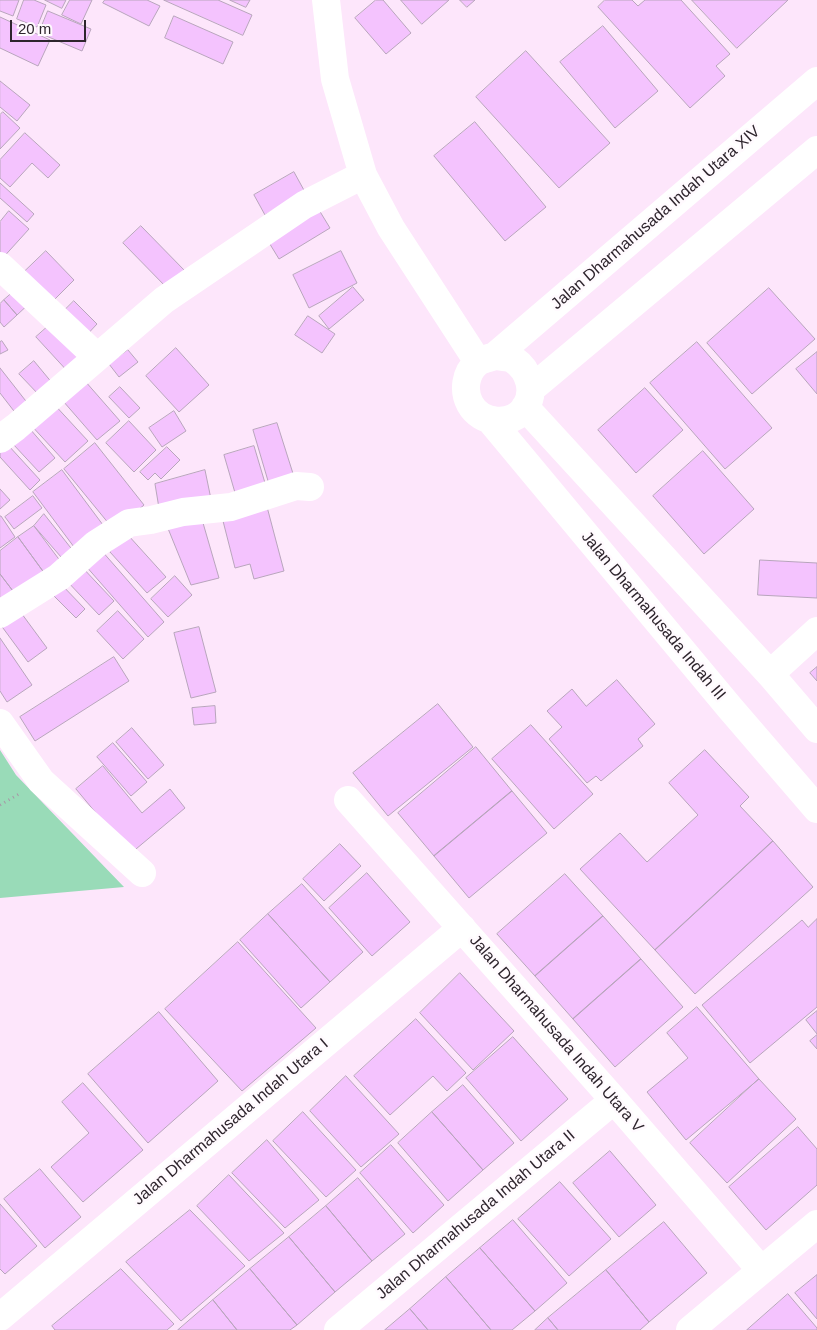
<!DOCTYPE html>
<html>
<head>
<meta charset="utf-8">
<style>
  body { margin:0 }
  #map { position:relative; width:817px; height:1330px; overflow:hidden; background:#fde6fb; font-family:Helvetica,sans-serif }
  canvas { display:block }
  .scale { position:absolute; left:10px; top:20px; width:76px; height:22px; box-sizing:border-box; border:2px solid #2e252d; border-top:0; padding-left:6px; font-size:15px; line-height:18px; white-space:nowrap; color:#2e252d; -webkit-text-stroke:4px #fffafe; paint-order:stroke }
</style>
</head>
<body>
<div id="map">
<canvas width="817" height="1330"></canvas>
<div class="scale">20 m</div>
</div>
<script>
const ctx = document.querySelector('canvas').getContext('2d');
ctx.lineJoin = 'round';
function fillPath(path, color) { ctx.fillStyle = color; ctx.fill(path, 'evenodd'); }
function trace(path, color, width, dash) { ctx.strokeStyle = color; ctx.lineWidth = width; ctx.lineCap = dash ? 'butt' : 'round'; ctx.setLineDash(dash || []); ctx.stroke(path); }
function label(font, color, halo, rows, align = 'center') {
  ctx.font = font + ' Helvetica,sans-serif'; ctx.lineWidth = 5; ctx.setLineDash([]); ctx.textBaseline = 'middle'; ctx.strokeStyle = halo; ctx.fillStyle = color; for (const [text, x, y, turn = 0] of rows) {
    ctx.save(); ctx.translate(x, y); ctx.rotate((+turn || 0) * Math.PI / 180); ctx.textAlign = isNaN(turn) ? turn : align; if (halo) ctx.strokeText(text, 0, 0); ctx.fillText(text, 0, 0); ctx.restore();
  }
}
fillPath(new Path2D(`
  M0 750 16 775 124 887 0 898Z`), '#99dbb8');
const building = new Path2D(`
  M0 0H19L13 16 0 11Z
  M24 0H34L46 5 37 27 17 19Z
  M45 0H66L62 8Z
  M70 0H92L81 24 62 15Z
  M105 0H147L160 6 149 26 103 3Z
  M164 0H218L252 15 243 35Z
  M230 0H250L246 7Z
  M376 0H383L411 33 386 54 355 18Z
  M401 0H449L422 24Z
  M460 0H475L467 7Z
  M605 0H632L638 6 645 0H681L730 54 716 66 725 76 690 108 598 7Z
  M692 0H788L737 48Z
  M48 11 91 29 82 51 39 33Z
  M174 16 233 42 223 64 165 38Z
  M0 17 50 40 38 66 0 48Z
  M603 26 658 91 615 128 560 62Z
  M526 51 610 143 559 188 476 97Z
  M0 81 30 105 17 121 0 107Z
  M3 112 20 128 0 149V115Z
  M475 122 546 207 505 241 434 156Z
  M25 133 60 165 48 178 32 163 10 187 0 178V160Z
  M294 172 305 192 265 215 254 195Z
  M0 183 34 214 27 222 0 198Z
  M316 205 330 228 279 259 265 236Z
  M9 211 29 229 0 261V222Z
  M141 226 186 272 168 289 123 243Z
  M46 251 74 280 49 305 20 276Z
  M341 251 357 283 309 308 293 275Z
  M19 287 32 301 17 315 4 300Z
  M353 287 364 300 329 329 319 316Z
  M769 288 815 339 752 394 707 343Z
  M4 300 17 315 4 327 0 322V304Z
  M74 301 97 324 83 339 60 315Z
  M308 316 335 334 322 353 295 335Z
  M53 322 87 359 70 374 36 337Z
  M2 341 8 350 0 354V342Z
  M697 342 772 428 725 469 650 383Z
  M176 348 209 385 179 412 146 376Z
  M128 350 138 362 119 377 109 364Z
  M817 352V394L796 369Z
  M34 361 53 384 40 396 19 374Z
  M0 368 29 405 17 415 0 393Z
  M85 381 120 421 97 440 63 401Z
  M120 387 140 408 129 418 109 397Z
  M645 388 683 430 636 473 598 430Z
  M52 402 88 441 65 462 29 423Z
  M174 411 186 431 162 447 149 428Z
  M129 421 156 450 134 472 106 443Z
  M277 423 296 483 271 491 253 430Z
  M30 429 55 458 39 472 13 444Z
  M95 443 144 505 114 530 64 469Z
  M8 445 40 480 30 490 0 457V452Z
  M254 446 268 493 238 503 224 455Z
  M167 447 180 460 161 479 155 473 148 480 140 472Z
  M703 451 754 509 704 554 653 496Z
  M62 470 103 525 74 547 33 492Z
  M205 470 212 504 160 514 155 484Z
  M0 489 10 500 0 509Z
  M33 496 42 508 14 529 5 517Z
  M266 503 284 571 254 579 250 564 235 568 222 517Z
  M44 514 78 557 68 565 34 526Z
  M0 516H1L15 537 0 548Z
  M201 516 219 578 191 585 167 526Z
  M34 526 61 562 45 574 18 537Z
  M128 535 166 577 147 593 110 552Z
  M18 537 45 574 16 595 0 574V551Z
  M101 550 164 622 148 637 85 565Z
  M760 560 817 563V598L758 595Z
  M80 565 114 601 99 615 65 579Z
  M0 574 16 595 0 607Z
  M175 576 192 595 168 617 151 599Z
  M58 581 85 609 76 618 49 591Z
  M19 610 47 648 28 662 0 624Z
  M118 611 144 639 123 659 97 631Z
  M199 627 216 692 191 698 174 633Z
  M0 638 32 685 7 702 0 691Z
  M114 657 129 681 35 741 20 717Z
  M817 667V681L810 673Z
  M617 680 655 724 638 739 643 746 601 781 596 776 587 783 549 739 562 727 547 711 572 689 586 706Z
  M438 704 473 747 388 816 353 773Z
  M215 706 216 723 194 725 192 708Z
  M531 725 593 794 554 829 492 759Z
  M132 728 164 765 148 779 116 742Z
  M113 743 147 782 131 796 97 757Z
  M476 747 512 791 434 856 398 813Z
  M705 750 749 797 740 806 773 841 655 950 580 869 620 833 647 862 698 815 669 783Z
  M103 766 142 813 170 789 185 808 130 854 76 789Z
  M512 791 547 833 469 898 434 856Z
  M773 841 813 887 695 994 655 950Z
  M340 844 361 866 324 901 303 879Z
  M367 873 410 922 372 956 329 908Z
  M565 874 603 916 535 976 497 934Z
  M302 884 363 952 330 982 268 914Z
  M268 914 330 982 301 1008 240 940Z
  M603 916 641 959 573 1019 535 976Z
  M817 919V1007L750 1063 702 1005 802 920 808 927Z
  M238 942 316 1028 242 1091 165 1009Z
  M641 959 683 1007 615 1067 573 1019Z
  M460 973 514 1031 473 1070 420 1013Z
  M697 1007 759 1079 686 1140 647 1092 688 1058 667 1033Z
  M817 1011V1034L806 1020Z
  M159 1012 218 1081 148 1143 88 1074Z
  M416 1019 466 1073 447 1091 433 1076 390 1115 354 1076Z
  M817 1035V1049L810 1041Z
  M513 1037 568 1099 521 1141 466 1078Z
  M346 1076 399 1134 361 1167 310 1111Z
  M759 1079 796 1119 727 1183 690 1143Z
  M83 1083 143 1150 83 1202 51 1167 89 1133 62 1102Z
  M463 1085 514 1143 483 1170 432 1112Z
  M303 1112 356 1170 326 1197 273 1141Z
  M432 1112 483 1170 448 1201 398 1143Z
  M798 1127 817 1149V1185L766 1230 729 1187Z
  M267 1140 319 1200 285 1228 232 1173Z
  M391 1145 444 1205 413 1233 360 1173Z
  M610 1151 656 1205 619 1237 573 1183Z
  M40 1169 81 1217 45 1248 4 1199Z
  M229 1175 284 1233 249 1261 197 1206Z
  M358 1178 405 1234 372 1261 326 1206Z
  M560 1182 611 1239 569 1276 518 1219Z
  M0 1204 37 1246 5 1274 0 1269Z
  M326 1206 372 1261 335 1292 289 1237Z
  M190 1210 245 1266 181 1321 126 1262Z
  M513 1220 567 1283 535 1311 480 1248Z
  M664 1222 707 1273 649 1322 606 1270Z
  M289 1237 335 1292 297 1325 250 1269Z
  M480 1248 535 1311 512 1330H491L446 1277Z
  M121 1269 174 1324 167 1330H55L52 1326Z
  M250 1269 297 1325 290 1330H237L213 1300Z
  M606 1270 649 1322 640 1330H558L548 1318Z
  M817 1275V1319L795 1293Z
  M446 1277 491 1330H428L410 1309Z
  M788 1294 817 1328V1330H747Z
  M213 1300 237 1330H178Z
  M410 1309 428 1330H385Z
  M548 1318 558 1330H535Z`);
fillPath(building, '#f4c3fe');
trace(building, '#b8a5bc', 1);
trace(new Path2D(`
  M0 805 19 794`), '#a796a6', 3, [1, 4]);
trace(new Path2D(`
  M326 0 335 79 363 175 391 228 478 362
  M0 266 97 357
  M495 356C501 357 509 357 514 360 529 370 536 392 525 408 511 427 481 424 470 404 463 391 465 373 477 363 482 359 490 358 495 356L817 81
  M531 389 817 150
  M525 407 770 674 817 729
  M491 421 730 708 817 809
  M0 439 16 427 164 300 304 205 363 175
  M0 614 59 577 96 544 129 523 151 520 183 512 231 507 296 486 310 487
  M770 674 817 631
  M0 723 41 781 142 873
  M348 800 614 1100 761 1270
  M0 1317 462 928
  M338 1330 614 1100
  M690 1330 817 1224`), '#fff', 28);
label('16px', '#2e252d', '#fffafe', [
  ["Jalan Dharmahusada Indah Utara XIV",656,218,-41],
  ["Jalan Dharmahusada Indah III",653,616,50],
  ["Jalan Dharmahusada Indah Utara V",556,1034,49],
  ["Jalan Dharmahusada Indah Utara I",231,1122,-40],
  ["Jalan Dharmahusada Indah Utara II",476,1215,-40]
]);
</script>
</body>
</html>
